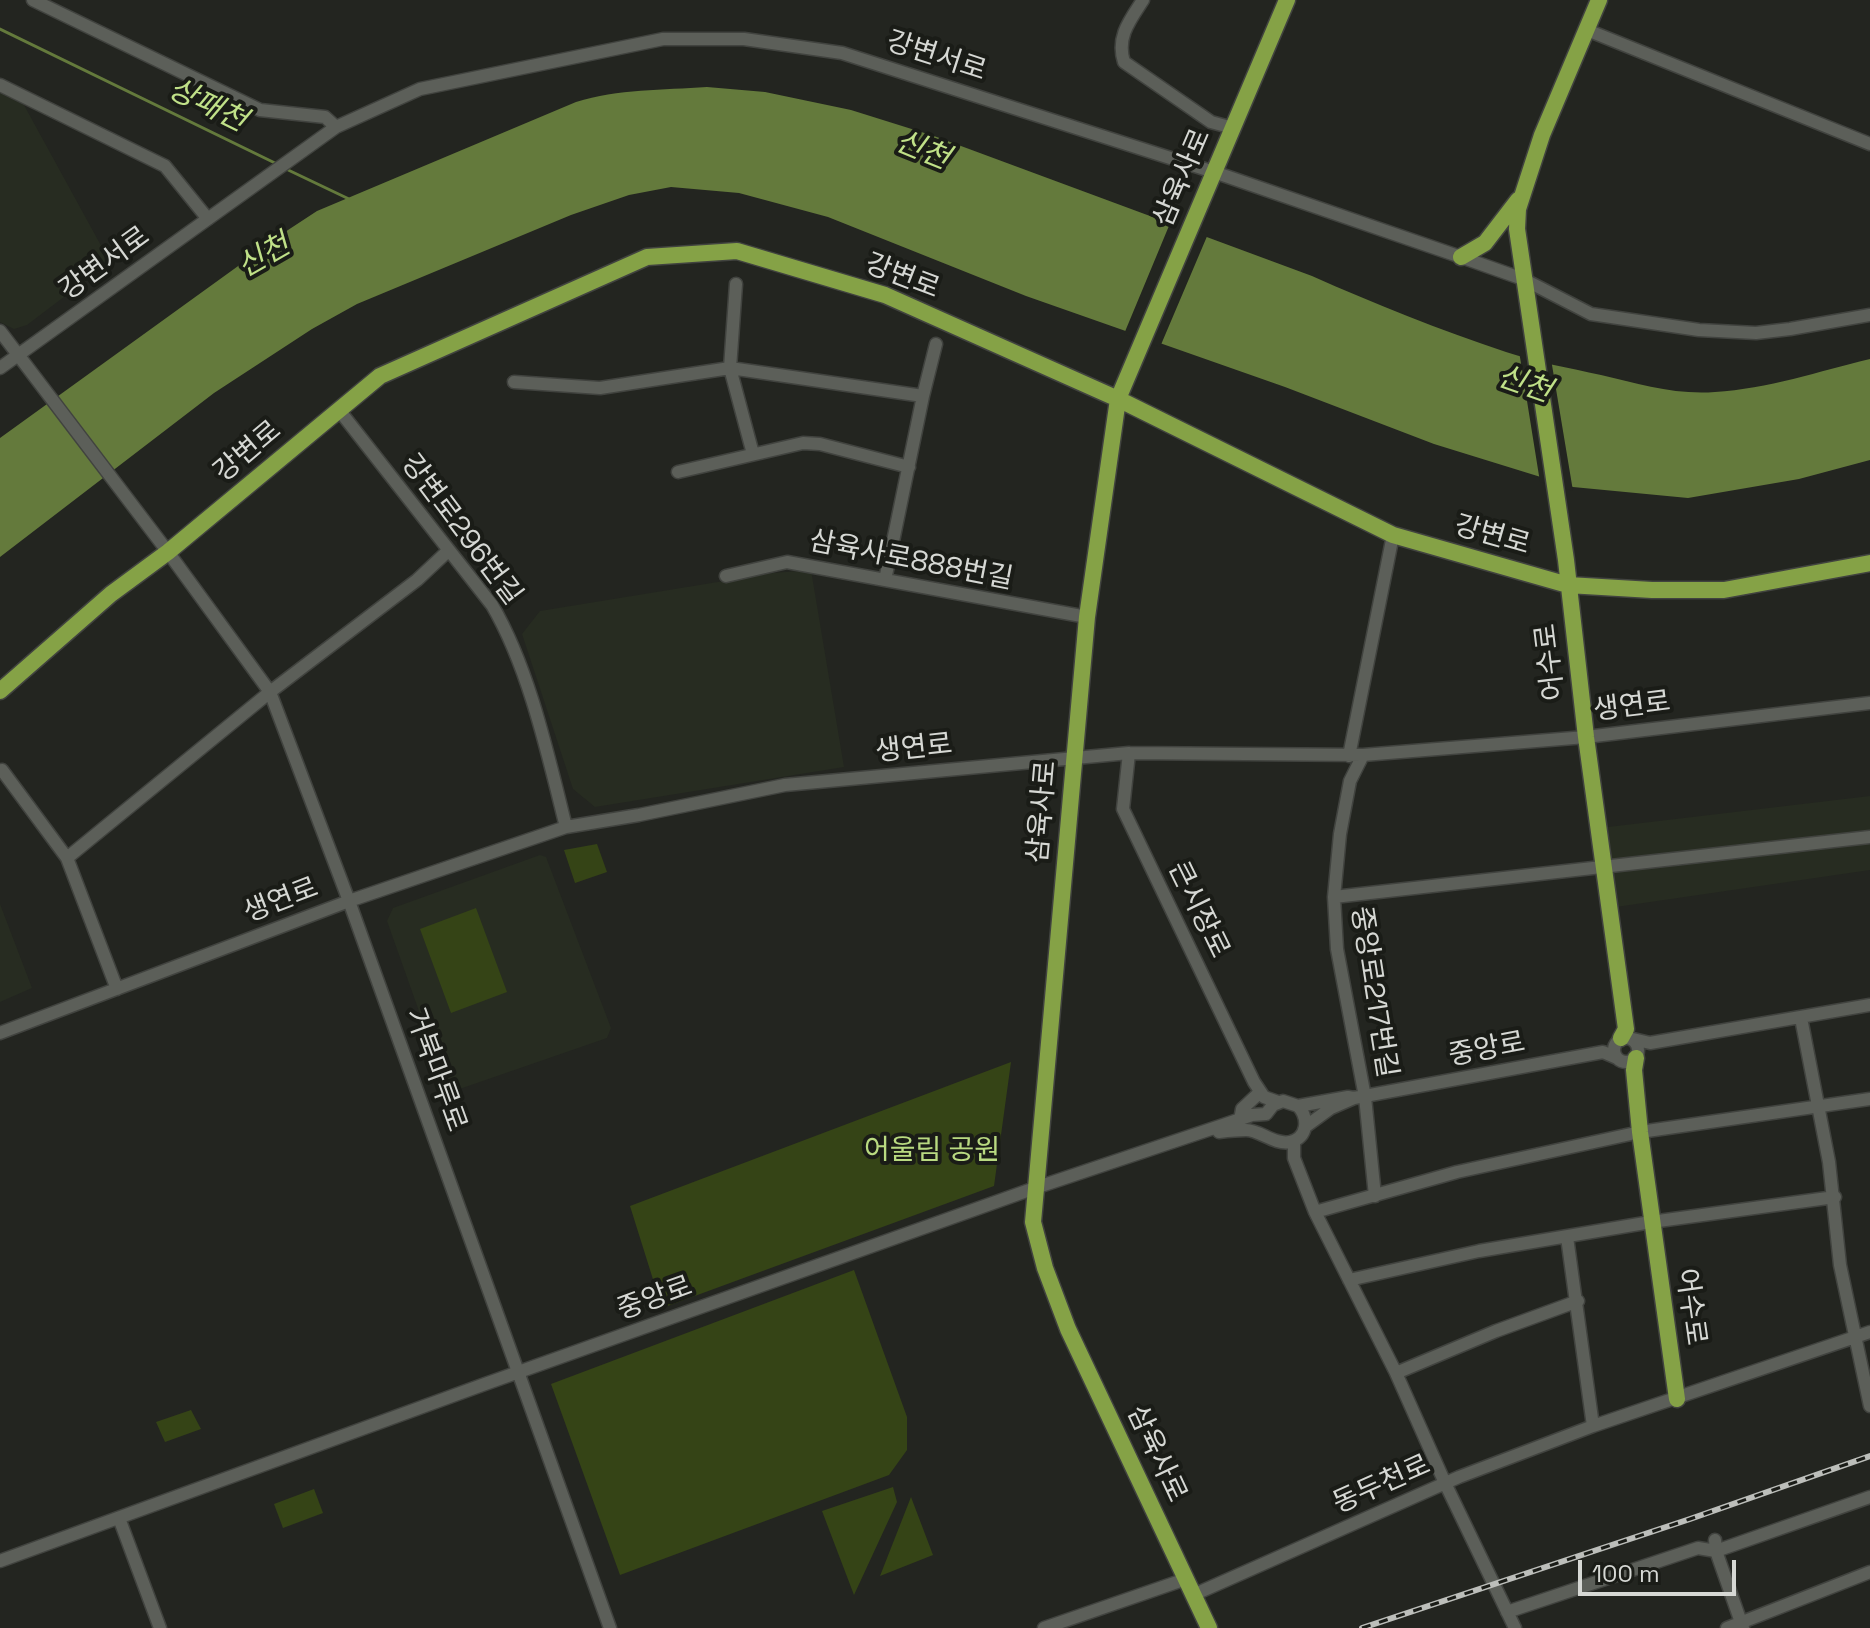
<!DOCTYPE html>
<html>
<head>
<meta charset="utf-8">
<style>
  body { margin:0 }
  #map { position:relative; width:1870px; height:1628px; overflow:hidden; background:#232520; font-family:"Space Grotesk",sans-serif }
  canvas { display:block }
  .scale { position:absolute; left:1578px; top:1560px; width:158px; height:36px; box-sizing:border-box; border:4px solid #d6d8d4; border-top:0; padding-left:10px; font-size:24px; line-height:28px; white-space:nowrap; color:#d6d8d4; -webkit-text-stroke:6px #1a1c17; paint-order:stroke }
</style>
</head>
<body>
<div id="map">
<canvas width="1870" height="1628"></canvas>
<div class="scale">100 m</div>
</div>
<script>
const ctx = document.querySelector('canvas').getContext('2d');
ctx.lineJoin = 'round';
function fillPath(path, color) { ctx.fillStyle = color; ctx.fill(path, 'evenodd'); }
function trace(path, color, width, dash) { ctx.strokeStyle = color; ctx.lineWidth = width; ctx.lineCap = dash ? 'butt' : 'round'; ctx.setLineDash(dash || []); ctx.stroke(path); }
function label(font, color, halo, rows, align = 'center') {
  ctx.font = font + ' "Space Grotesk","Noto Sans KR",sans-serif'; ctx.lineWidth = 8; ctx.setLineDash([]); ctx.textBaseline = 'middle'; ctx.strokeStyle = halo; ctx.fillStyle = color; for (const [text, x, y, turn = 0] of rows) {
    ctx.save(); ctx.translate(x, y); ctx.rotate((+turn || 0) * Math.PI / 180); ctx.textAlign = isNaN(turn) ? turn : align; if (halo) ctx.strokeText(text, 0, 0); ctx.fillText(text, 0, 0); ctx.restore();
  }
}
fillPath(new Path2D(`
  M0 93 24 105 110 262 27 325 14 329 0 322Z
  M811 570 844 767 595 807 573 789 522 634 540 611 773 573Z
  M1870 796V870L1616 907 1608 827Z
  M540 855 546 857 611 1028 607 1038 448 1093 387 921 393 908Z
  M0 904 32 988 0 1002Z`), '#272c21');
fillPath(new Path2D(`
  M597 844 607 872 575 883 564 850Z
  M476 908 507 992 451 1013 420 929Z
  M1011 1062 994 1186 662 1308 630 1206Z
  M854 1270 907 1417V1450L889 1475 620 1575 551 1384Z
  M191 1410 201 1429 165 1442 156 1422Z
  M893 1487 897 1502 854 1595 822 1511Z
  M314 1489 323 1513 283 1528 274 1504Z
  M911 1497 933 1555 880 1576Z`), '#354416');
fillPath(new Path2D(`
  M707 87 765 92 851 110 934 136 1312 276C1375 304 1440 330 1506 352 1536 362 1569 368 1601 375 1639 384 1675 395 1715 392 1767 389 1820 371 1870 359V460L1799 479 1688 498 1573 487 1434 444 1285 387 1026 296 828 217 739 193 671 187 629 195 571 215 357 304 312 329 214 393 0 557V438L288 230 317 211 576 102C618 89 663 90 707 87Z`), '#647a3c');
fillPath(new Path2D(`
  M1171 221 1208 234 1160 347 1124 334Z
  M1519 351 1551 359 1573 491 1540 482Z`), '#232520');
trace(new Path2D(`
  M0 29 277 164
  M284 168 349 199`), '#647a3c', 3);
const minor = new Path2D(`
  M33 0 260 110 325 117 336 127
  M1143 0C1130 20 1116 37 1124 62L1211 122 1233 128
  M1587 30 1870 144
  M0 85 165 166 208 219
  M736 284 730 368 753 454
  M0 331 168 552 270 692 349 901 610 1628
  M0 368 336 127 420 89 663 39H744L842 53 1214 172 1461 257 1523 279 1591 314 1699 330 1756 333 1790 329 1870 315
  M514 382 600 388 730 368 923 396
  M339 410 492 605C529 668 548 755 566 827
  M678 472 803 443 820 444 909 467
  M726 576 787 562 1087 617
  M885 580 923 396 936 344
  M1129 753 1123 809 1254 1082 1264 1097 1278 1102
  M1363 755 1350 781 1340 834 1334 897 1337 949 1365 1097 1375 1196
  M1349 756 1393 535
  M2 770 67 858 117 989
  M67 858 270 692 417 580 449 550
  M1334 897 1870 837
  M1801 1018 1829 1162 1840 1265 1870 1406
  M0 1033 349 901 566 827 639 815 785 785 1129 753 1363 755 1586 737 1870 703
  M1614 1050a12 12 0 1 1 24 0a12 12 0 1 1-24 0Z
  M1633 1039 1650 1043 1870 1005
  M1240 1120 1242 1109 1257 1095
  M1305 1127 1331 1108 1354 1098 1603 1052 1617 1058
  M1219 1132C1228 1131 1237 1130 1246 1130 1260 1130 1274 1145 1290 1142 1308 1138 1309 1118 1298 1106
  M1294 1141V1158L1315 1212 1396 1373 1445 1483 1515 1628
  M1315 1212 1457 1172 1640 1132 1870 1099
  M1567 1237 1593 1426
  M1349 1280 1479 1251 1651 1222 1835 1197
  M1396 1373 1496 1331 1578 1301
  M119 1518 160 1628
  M0 1561 485 1384 1035 1188 1223 1125 1252 1115 1266 1114 1273 1105 1283 1101 1298 1106 1348 1097 1354 1098
  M1193 1595 1459 1477 1593 1426 1870 1332
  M1507 1612 1698 1548 1716 1551 1715 1540
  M1044 1628 1186 1579
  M1727 1628 1870 1572
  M1743 1628 1716 1551 1870 1497`);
const major = new Path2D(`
  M1599 0 1542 135 1518 209 1517 229 1566 560 1586 737 1626 1029 1621 1038
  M1461 257 1485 243 1518 200
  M0 691 111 594 168 552 380 376 647 257 737 251 885 295 1118 399 1393 535 1568 585 1652 590H1724L1870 563
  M1636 1058 1634 1070 1640 1132 1677 1399
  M1209 1628 1068 1329 1045 1268 1033 1222 1087 617 1118 399 1287 0`);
trace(minor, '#41433f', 15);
trace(major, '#41433f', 19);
trace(minor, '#5c5f59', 12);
trace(major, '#85a246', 16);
const rail = new Path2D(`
  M1362 1628 1690 1519 1870 1456`);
trace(rail, '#bcbeba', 6);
trace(rail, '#1a1c17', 3, [9]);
label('28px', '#d6d8d4', '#1a1c17', [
  ["강변서로",936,57,18],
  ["삼육사로",1183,178,-67],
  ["강변서로",105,264,-36],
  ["강변로",902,277,21],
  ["강변로",248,452,-40],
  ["강변로296번길",461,530,53],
  ["강변로",1492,536,16],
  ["삼육사로888번길",911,561,11],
  ["어수로",1551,662,-97],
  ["생연로",1632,707,-7],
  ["생연로",914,749,-6],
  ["삼육사로",1043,812,-85],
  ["생연로",281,901,-21],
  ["큰시장로",1198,910,64],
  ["중앙로217번길",1373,992,81],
  ["중앙로",1487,1050,-11],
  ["거북마루로",435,1070,70],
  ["중앙로",655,1299,-20],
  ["어수로",1690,1307,82],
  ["삼육사로",1156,1454,65],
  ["동두천로",1382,1485,-24]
]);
label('28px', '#b9da81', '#1a1c17', [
  ["어울림 공원",932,1151]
]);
label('italic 30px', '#c0e188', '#1a1c17', [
  ["상패천",207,106,26],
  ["신천",922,151,22],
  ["신천",264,257,-30],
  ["신천",1524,385,19]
]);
</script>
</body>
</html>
